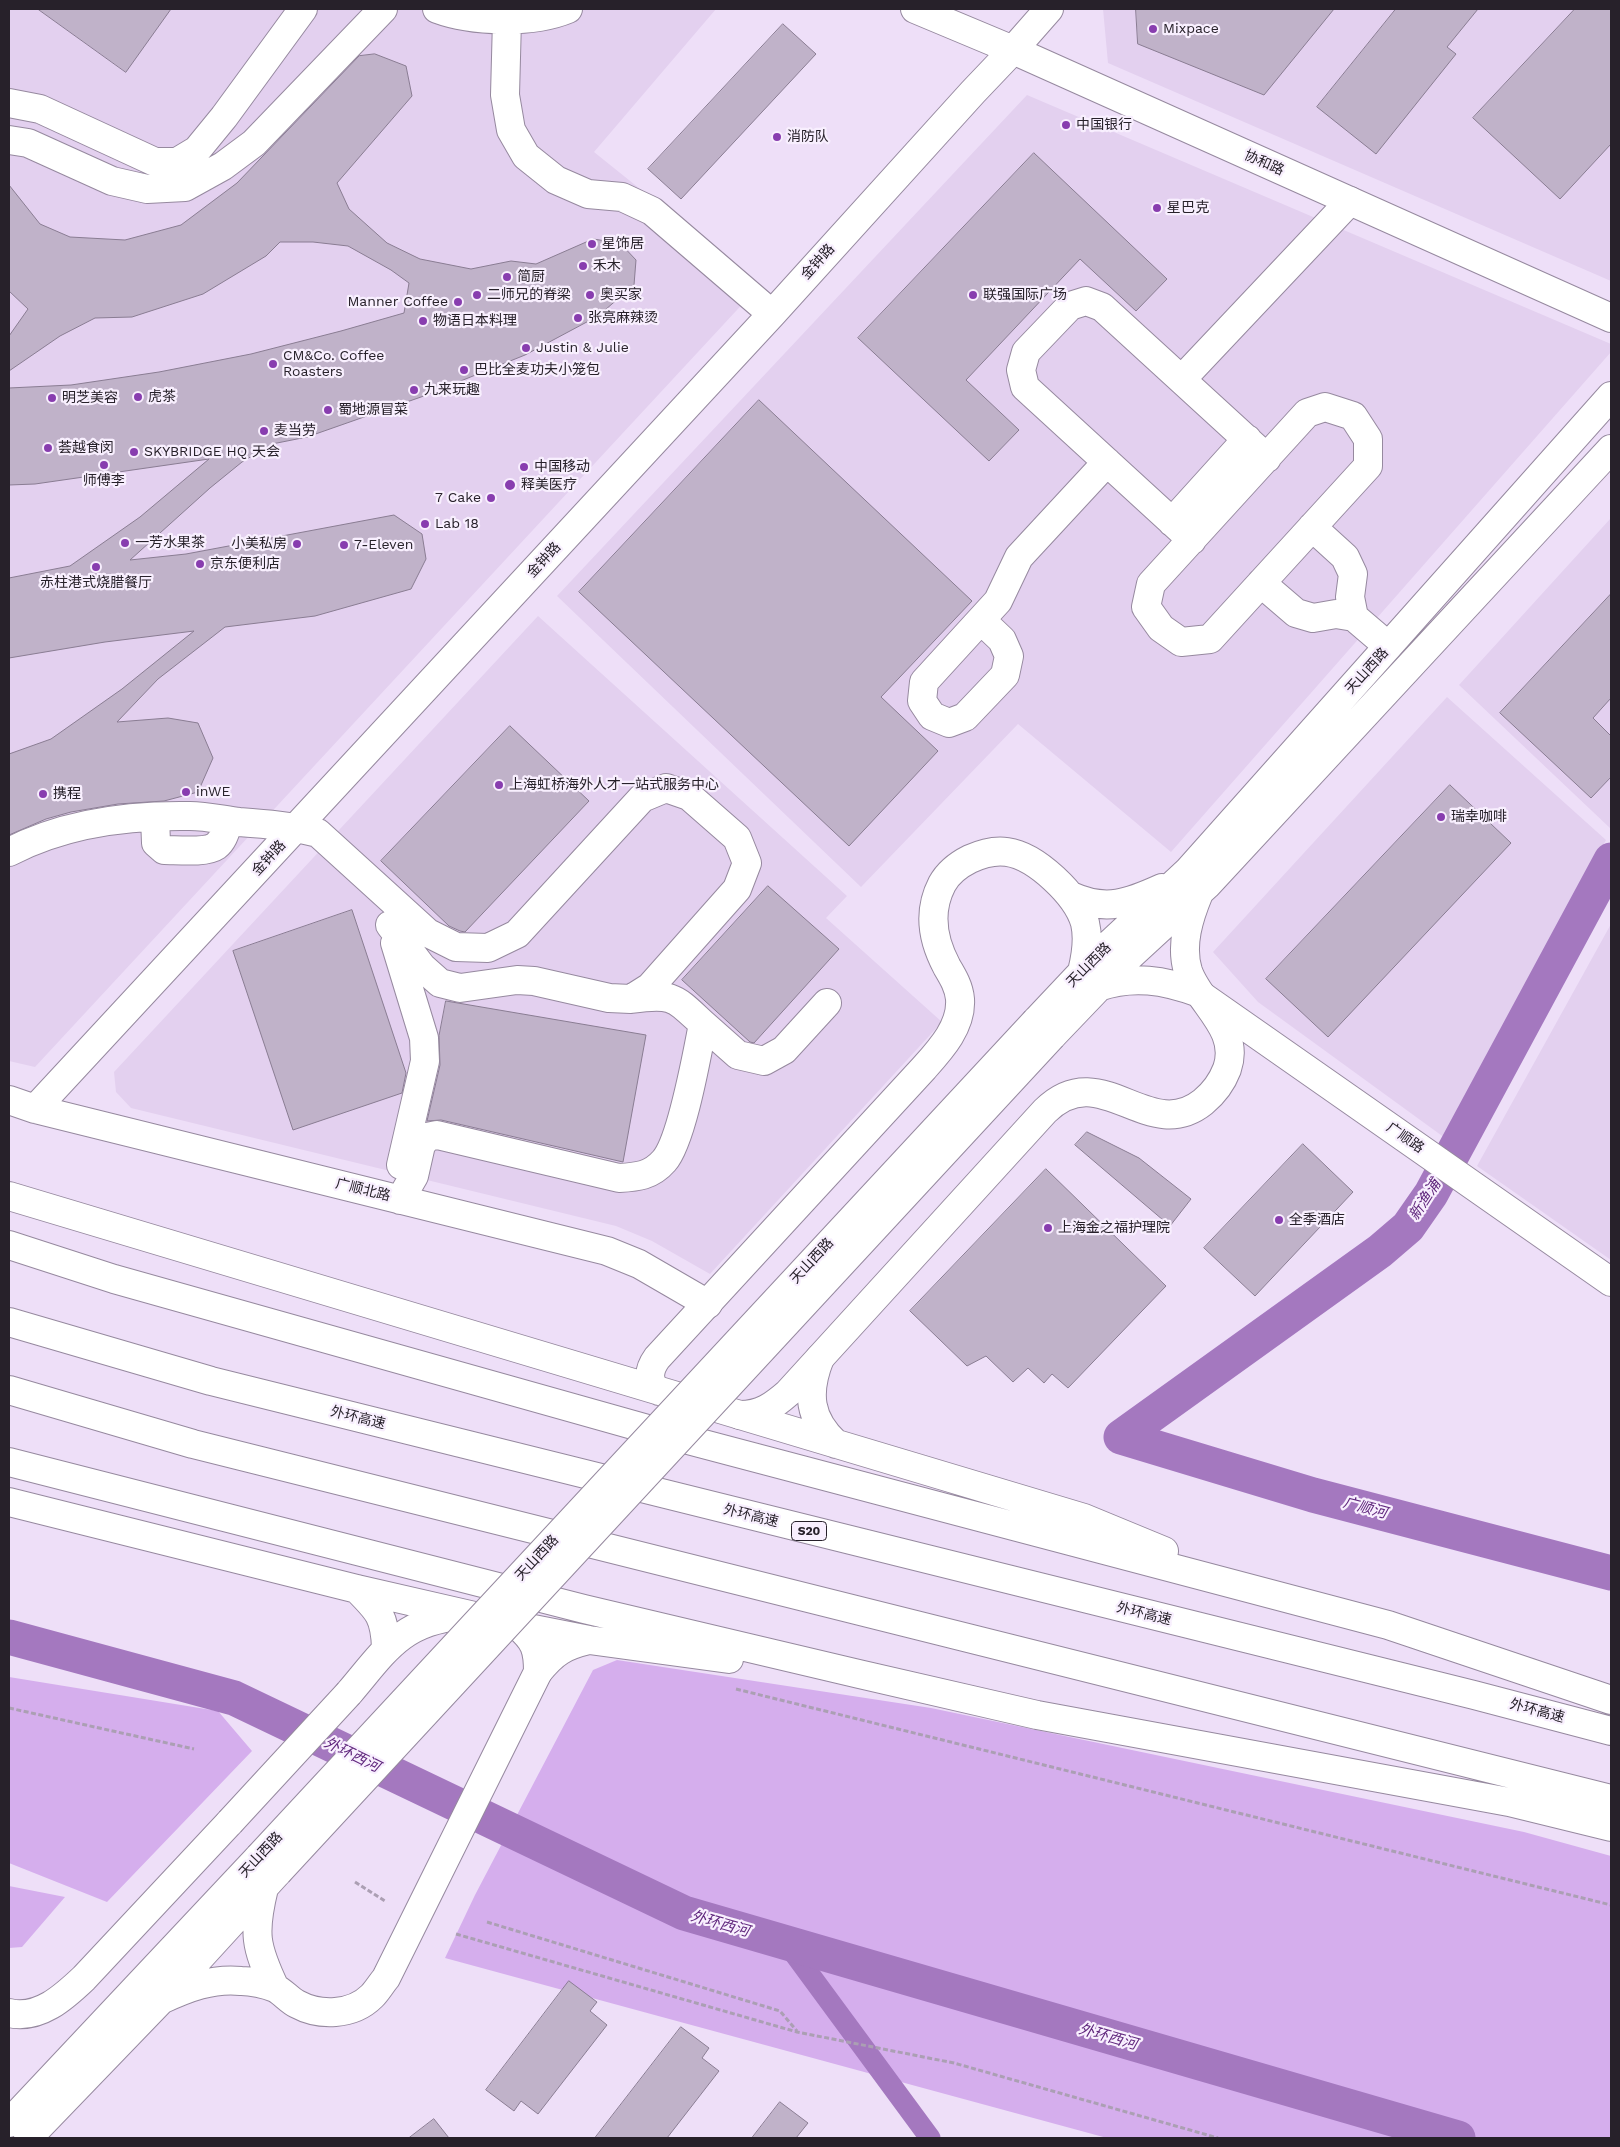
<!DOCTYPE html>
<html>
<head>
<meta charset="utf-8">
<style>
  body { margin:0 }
  #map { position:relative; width:1620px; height:2147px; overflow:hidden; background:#eedff8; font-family:"Work Sans",sans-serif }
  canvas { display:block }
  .frame { position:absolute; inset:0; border:10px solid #27212a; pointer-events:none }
</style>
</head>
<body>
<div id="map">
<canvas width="1620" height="2147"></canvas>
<div class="frame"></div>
</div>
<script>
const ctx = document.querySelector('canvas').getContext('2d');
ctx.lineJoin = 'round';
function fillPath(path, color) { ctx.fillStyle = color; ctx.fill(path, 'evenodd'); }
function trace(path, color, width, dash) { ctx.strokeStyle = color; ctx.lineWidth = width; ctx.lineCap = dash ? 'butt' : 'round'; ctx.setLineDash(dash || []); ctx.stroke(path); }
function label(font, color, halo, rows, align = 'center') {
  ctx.font = font + ' "Work Sans","Noto Sans SC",sans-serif'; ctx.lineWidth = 4.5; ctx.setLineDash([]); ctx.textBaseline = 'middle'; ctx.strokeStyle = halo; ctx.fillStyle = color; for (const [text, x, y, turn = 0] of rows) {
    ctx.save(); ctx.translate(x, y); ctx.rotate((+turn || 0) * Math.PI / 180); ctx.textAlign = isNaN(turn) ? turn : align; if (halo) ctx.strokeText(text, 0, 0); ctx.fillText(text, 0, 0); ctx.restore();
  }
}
fillPath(new Path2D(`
  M9 9H716L594 152 660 205 749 297 35 1067 9 1061Z
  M1103 9H1611V281L1108 63Z
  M1027 95 1611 344V352L1171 852 1018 724 861 887 557 596Z
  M1611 518V829L1459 685Z
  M538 616 847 896 826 918 942 1022 710 1274 652 1241 616 1226 131 1108 116 1092 114 1072Z
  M1447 697 1606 840 1445 1138 1258 1002 1213 952Z
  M1611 924V1260L1477 1166Z`), '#e3d0ef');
fillPath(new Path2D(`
  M617 1660 931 1708 1524 1832 1611 1856V2138H1107L445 1958 475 1895 593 1670Z
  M9 1677 218 1711 252 1751 107 1902 9 1863Z
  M9 1886 65 1897 22 1947 9 1948Z`), '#d5aeed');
trace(new Path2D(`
  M788 1945 930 2138`), '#a478bf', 21);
trace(new Path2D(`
  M1121 1437 1380 1251 1408 1227 1431 1194 1611 860
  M1121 1437 1313 1495 1611 1573
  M9 1637 234 1698 684 1913 1458 2138`), '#a478bf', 35);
const building = new Path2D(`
  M38 9H171L126 72Z
  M1136 9H1334L1264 95 1138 44Z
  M1396 9H1478L1447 47 1456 54 1376 154 1317 107Z
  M1575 9H1611V144L1560 199 1473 118Z
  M783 24 816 54 681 199 648 169Z
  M375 54 406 66 412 96 337 183 349 209 387 243 420 259 471 269 511 261 536 264 593 239 620 243 636 260 634 285 598 316 525 355 421 397 307 437 272 444 242 462 210 488 130 560 186 554 394 515 422 534 426 559 411 589 315 616 225 627 158 679 117 722 168 718 198 723 213 758 198 792 164 801 118 804 71 812 46 819 9 835V754L51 739 122 689 194 631 105 642 9 658V578L70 566 140 517 209 459 35 484 9 485V388L71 385 159 372 251 354 341 331 404 313 409 283 391 270 348 246 313 242H280L266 256 203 294 132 317 95 318 60 336 9 371V336L28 309 9 291V185L40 224 70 237 125 240 181 225 237 183 359 56Z
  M1034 153 1167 279 1136 311 1080 259 966 380 1019 430 989 461 858 338Z
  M759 400 972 601 881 697 938 751 849 846 579 592Z
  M1611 594V698L1593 718 1611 736V777L1591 798 1500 713Z
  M510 726 589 801 465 932 460 931 449 926 381 861Z
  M1450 785 1511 843 1328 1037 1266 979Z
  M768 886 839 949 754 1043 750 1042 682 980Z
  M352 910 406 1073 402 1093 293 1130 233 951Z
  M446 1001 646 1035 623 1162 441 1120 427 1121 440 1065 439 1036Z
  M1087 1132 1139 1158 1191 1199 1170 1226 1075 1145Z
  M1303 1144 1353 1192 1255 1296 1204 1248Z
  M1046 1169 1166 1286 1068 1388 1052 1374 1044 1383 1028 1368 1013 1382 986 1356 967 1366 910 1311Z
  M569 1981 597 2002 590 2011 607 2025 538 2114 521 2101 514 2111 486 2090Z
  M681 2027 709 2048 702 2058 719 2071 667 2138H595Z
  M780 2102 808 2123 796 2138H752Z
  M434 2119 449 2138H409Z`);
fillPath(building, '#c0b2c9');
trace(building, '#8a7d93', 1);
const minor = new Path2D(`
  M437 9C472 22 532 24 568 9
  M507 20 505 95 511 130 526 156 556 180 588 194 622 197 652 211 772 314
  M9 103 40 109 155 162H177L197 150 224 117 303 9
  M9 140 28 143 112 181 147 189 185 187 223 166 254 143 383 9
  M1182 379 1350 201
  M1325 407 1353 416 1368 439V466L1210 639 1181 642 1161 628 1146 607 1151 584 1307 413Z
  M1172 522 1247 439
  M1312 527 1345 557 1353 574 1350 597 1354 617
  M1192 540 1025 387 1021 370 1026 352 1070 306 1086 301 1102 307 1267 458
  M1261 583 1296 613 1313 618 1336 614 1354 617 1388 646
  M981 620 1002 640 1009 656 1005 675 965 717 949 723 932 716 922 701 924 682 998 601 1019 557 1107 462
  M155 817 156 843 164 850C177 850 206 853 216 846 224 840 226 829 229 821
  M9 852C64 823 128 815 190 816 206 816 223 820 239 822 266 824 292 826 318 833L428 933 456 947 488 948 517 934 642 798 666 788 689 796 737 838 747 863 737 889 650 987 631 999 609 998 534 981 517 980 460 988 440 983 422 967 390 925
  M395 943 424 1038 425 1061 401 1165
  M1202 996 1611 1282
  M703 1024 738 1055 764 1061 784 1050 827 1003
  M9 1100 35 1109 607 1251 639 1264 708 1304
  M35 1109 772 314 973 92 1013 50 1049 9
  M400 1200 414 1176 421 1145 427 1137 437 1135 619 1178C637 1177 651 1176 664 1161 682 1141 697 1054 703 1024 674 997 673 993 631 999`);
const major = new Path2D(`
  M915 9 1013 50 1611 318
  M1071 896C1106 912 1129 903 1162 888
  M1098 987C1133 975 1164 980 1199 993
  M1036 1021 1101 952 1188 871 1611 396
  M1052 1036 1119 966 1207 885 1611 449
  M9 1196 740 1415C761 1415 773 1406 788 1393L1045 1111C1101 1055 1148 1146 1203 1102 1214 1093 1222 1082 1227 1069 1241 1029 1199 1004 1188 971 1180 945 1189 917 1199 893
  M659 1391C646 1383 649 1369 657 1358L924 1068C941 1049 962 1026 960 999 959 987 953 977 947 967 933 941 927 913 942 884 948 873 958 865 970 859 981 854 994 850 1007 852 1036 856 1077 895 1085 923 1089 940 1086 956 1082 972
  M9 1502 357 1589 518 1626C535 1641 538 1649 538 1672L386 1978C381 1984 377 1991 372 1996 352 2016 319 2016 297 2004 289 2000 283 1992 275 1988 266 1984 251 1981 241 1981 212 1978 187 1988 161 2000
  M357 1589C379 1611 385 1617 386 1648
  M349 1693C384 1652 401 1621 460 1616
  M264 1888C253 1933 255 1946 275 1988
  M9 2013C39 2020 64 1997 84 1978L230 1822
  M9 2123 259 1857
  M28 2138 161 2000 278 1872`);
const highway = new Path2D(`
  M9 1245 114 1279 658 1432 1388 1625 1611 1700
  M9 1322 211 1381 1474 1695 1611 1731
  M820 1358C806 1393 809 1419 836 1444
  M9 1390 193 1444 1611 1799
  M740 1415 1084 1518 1164 1551
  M9 1462 584 1609 859 1674 1037 1715 1509 1802 1611 1827
  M518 1626 589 1640 729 1659
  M538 1672C554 1652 564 1646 589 1640`);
trace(minor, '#96899f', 30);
trace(major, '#96899f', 30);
trace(highway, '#96899f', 30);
trace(new Path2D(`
  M736 1689 1611 1905
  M9 1708 194 1749
  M355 1882 385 1901
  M487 1922 780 2011 797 2031
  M456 1934 797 2032 954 2063 1218 2138`), '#ab9fb3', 3, [5, 2.5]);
trace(minor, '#fff', 28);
trace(major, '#fff', 28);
trace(highway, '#fff', 28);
const majorBridge = new Path2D(`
  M230 1822 349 1693
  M259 1857 1036 1021
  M278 1872 1052 1036`);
trace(majorBridge, '#96899f', 30, []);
trace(majorBridge, '#fff', 28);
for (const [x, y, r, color] of [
  [1153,29,5,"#883daf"],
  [1066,125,5,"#883daf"],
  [777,137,5,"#883daf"],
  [1157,208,5,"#883daf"],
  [592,244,5,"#883daf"],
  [583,266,5,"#883daf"],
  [507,277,5,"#883daf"],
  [477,295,5,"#883daf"],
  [590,295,5,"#883daf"],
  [973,295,5,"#883daf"],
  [458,302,5,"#883daf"],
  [578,318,5,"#883daf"],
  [423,321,5,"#883daf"],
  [526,348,5,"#883daf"],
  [273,364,5,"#883daf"],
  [464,370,5,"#883daf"],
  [414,390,5,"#883daf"],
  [138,397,5,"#883daf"],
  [52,398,5,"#883daf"],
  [328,410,5,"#883daf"],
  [264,431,5,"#883daf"],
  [48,448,5,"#883daf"],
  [134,452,5,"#883daf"],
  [104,465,5,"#883daf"],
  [524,467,5,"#883daf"],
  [510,485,6,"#883daf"],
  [491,498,5,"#883daf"],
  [425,524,5,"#883daf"],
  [125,543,5,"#883daf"],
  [297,544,5,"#883daf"],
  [344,545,5,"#883daf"],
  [200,564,5,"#883daf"],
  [96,567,5,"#883daf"],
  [499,785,5,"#883daf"],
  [186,792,5,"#883daf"],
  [43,794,5,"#883daf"],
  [1441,817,5,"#883daf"],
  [1279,1220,5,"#883daf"],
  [1048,1228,5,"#883daf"]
]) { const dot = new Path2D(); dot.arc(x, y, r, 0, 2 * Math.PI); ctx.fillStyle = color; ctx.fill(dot); trace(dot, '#f8effe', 2); }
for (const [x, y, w] of [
  [809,1531,35]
]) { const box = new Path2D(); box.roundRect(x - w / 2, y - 9.5, w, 19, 4); ctx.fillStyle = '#f8effe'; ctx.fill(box); trace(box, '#27212a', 1); }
label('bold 12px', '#27212a', null, [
  ["S20",809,1531]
]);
label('14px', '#27212a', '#f8effe', [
  ["Mixpace",1163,29],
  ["中国银行",1076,125],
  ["消防队",787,137],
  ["星巴克",1167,208],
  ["星饰居",602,244],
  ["禾木",593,266],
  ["简厨",517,277],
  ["二师兄的脊梁",487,295],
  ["奥买家",600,295],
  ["联强国际广场",983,295],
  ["Manner Coffee",448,302,"right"],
  ["张亮麻辣烫",588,318],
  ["物语日本料理",433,321],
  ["Justin & Julie",536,348],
  ["CM&Co. Coffee",283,356],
  ["Roasters",283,372],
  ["巴比全麦功夫小笼包",474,370],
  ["九来玩趣",424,390],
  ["虎茶",148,397],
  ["明芝美容",62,398],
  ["蜀地源冒菜",338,410],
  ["麦当劳",274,431],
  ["荟越食闵",58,448],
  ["SKYBRIDGE HQ 天会",144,452],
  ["中国移动",534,467],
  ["师傅李",104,481,"center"],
  ["释美医疗",521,485],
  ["7 Cake",481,498,"right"],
  ["Lab 18",435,524],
  ["一芳水果茶",135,543],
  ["小美私房",287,544,"right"],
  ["7-Eleven",354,545],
  ["京东便利店",210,564],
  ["赤柱港式烧腊餐厅",96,583,"center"],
  ["上海虹桥海外人才一站式服务中心",509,785],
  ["inWE",196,792],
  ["携程",53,794],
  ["瑞幸咖啡",1451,817],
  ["全季酒店",1289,1220],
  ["上海金之福护理院",1058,1228]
], 'left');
label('14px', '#27212a', '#f8effe', [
  ["协和路",1264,163,24],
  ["金钟路",818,262,-48],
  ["金钟路",544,560,-47],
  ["天山西路",1367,671,-48],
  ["金钟路",269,858,-47],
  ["天山西路",1089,965,-45],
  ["广顺路",1405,1138,35],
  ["广顺北路",363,1190,14],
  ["天山西路",812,1261,-47],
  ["外环高速",358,1418,14],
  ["外环高速",751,1516,14],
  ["天山西路",537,1558,-47],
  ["外环高速",1144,1614,14],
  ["外环高速",1537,1711,15],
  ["天山西路",261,1855,-47]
]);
label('italic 15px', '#60277d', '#f8effe', [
  ["新渔浦",1425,1200,-57],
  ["广顺河",1365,1508,15],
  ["外环西河",352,1755,26],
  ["外环西河",720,1924,16],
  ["外环西河",1108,2037,16]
]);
</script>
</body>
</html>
